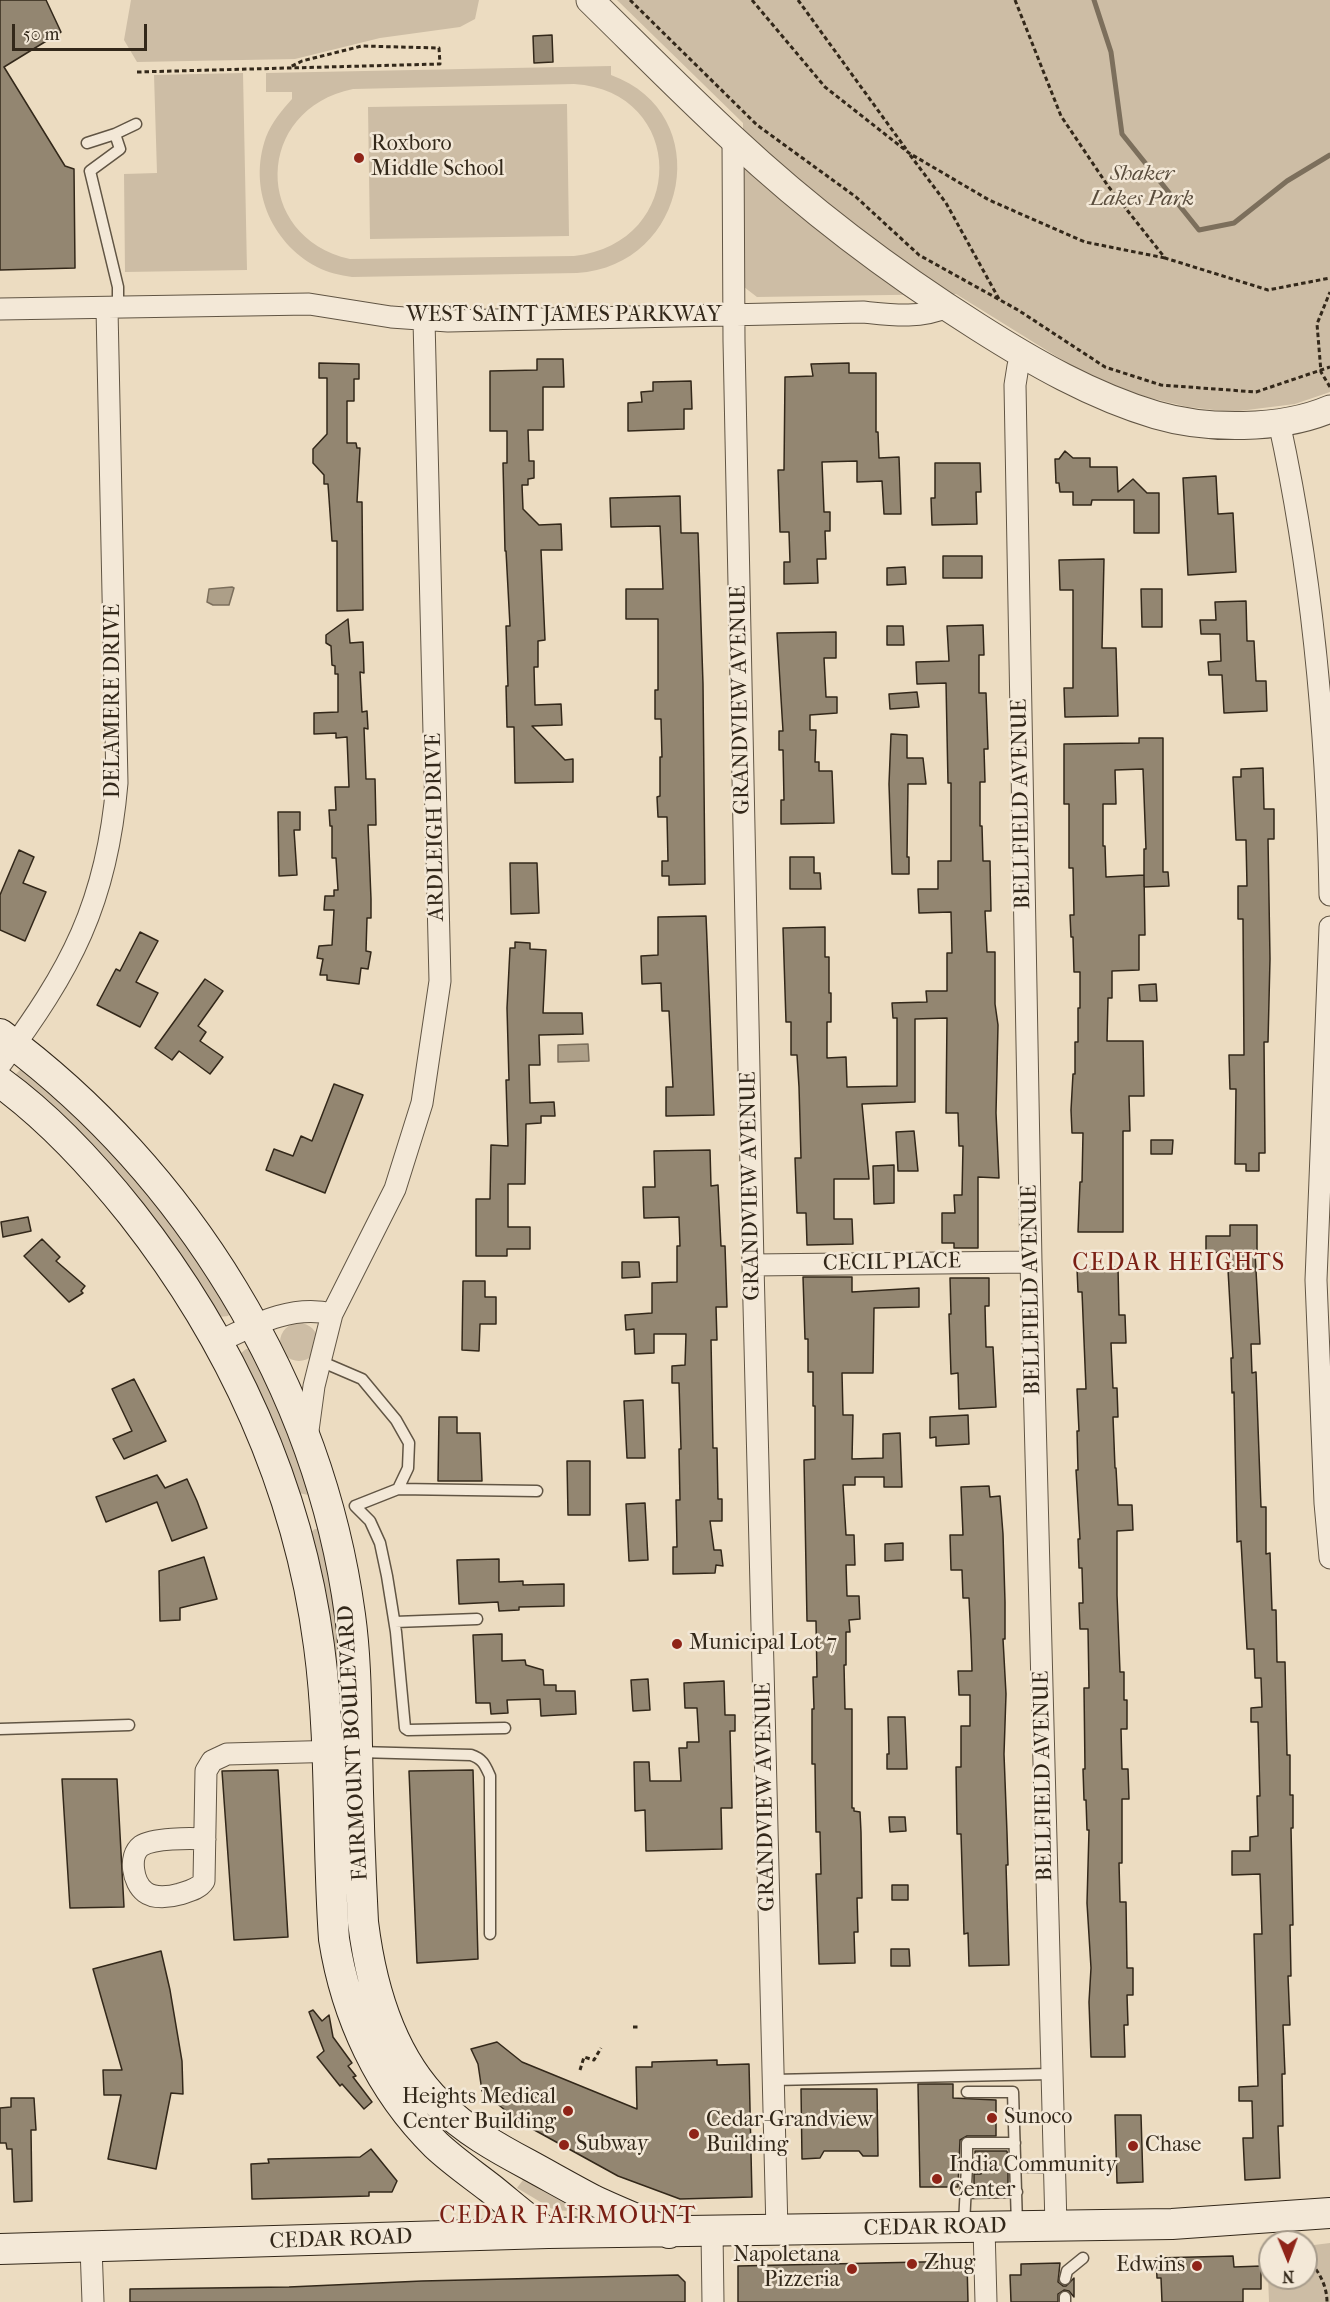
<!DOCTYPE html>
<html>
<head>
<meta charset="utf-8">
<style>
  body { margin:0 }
  #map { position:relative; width:1330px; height:2302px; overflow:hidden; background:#ecdcc1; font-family:"IM FELL French Canon",serif }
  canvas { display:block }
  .north { position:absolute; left:1258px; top:2230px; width:60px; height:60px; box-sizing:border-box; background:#f3e8d7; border:2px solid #a69b8b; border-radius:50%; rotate:179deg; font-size:16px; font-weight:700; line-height:24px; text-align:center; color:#33281a }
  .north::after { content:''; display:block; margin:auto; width:21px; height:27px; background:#8f2418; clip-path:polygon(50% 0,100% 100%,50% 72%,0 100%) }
  .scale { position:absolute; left:12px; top:24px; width:135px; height:27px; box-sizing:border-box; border:3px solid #33281a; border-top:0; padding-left:8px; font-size:18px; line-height:21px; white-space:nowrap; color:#33281a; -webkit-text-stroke:4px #f3e8d7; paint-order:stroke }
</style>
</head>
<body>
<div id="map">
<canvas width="1330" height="2302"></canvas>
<div class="north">N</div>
<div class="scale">50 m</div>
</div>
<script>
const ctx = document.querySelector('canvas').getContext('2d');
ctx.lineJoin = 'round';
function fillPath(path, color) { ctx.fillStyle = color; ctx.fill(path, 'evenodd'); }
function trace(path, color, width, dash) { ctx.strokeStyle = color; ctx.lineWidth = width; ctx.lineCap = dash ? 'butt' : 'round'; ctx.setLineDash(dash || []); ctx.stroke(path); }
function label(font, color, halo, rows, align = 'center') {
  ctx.font = font + ' "IM FELL French Canon",serif'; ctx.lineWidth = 5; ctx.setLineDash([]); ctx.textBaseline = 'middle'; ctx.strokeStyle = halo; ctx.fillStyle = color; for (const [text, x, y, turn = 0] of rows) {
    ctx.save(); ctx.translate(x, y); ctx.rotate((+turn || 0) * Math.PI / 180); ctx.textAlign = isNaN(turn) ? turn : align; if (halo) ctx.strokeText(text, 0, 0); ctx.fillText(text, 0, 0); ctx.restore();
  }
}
fillPath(new Path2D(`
  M131 0H479L475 19 460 27 380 38 295 59 137 62 124 40Z
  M617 0H1330V392L1295 404 1231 412 1188 407 1129 393 1083 373 956 294 757 297 744 287 743 279V123Z
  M611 66V75C717 113 689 266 577 273L352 277C340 275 328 273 317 267 270 242 248 187 266 137 272 122 282 110 292 99V92H266V73ZM574 84C687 91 689 243 574 256L350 259C252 237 254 109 353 89Z
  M243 73 247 270 125 272 124 174 157 173 154 75Z
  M567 104 569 236 370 239 368 107Z
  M22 1068 36 1073 180 1227 230 1313 228 1316 219 1317 16 1078V1074Z
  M280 1342a19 19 0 1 1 38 0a19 19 0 1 1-38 0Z
  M246 1349H250L283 1408 309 1495 298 1493 240 1354Z
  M315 1529H320L337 1587 346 1741H339L308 1534Z
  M526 2176 572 2203 569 2211 554 2210 517 2188Z
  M1330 2243V2302H1269L1267 2249H1270V2278H1306V2246Z`), '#cdbda5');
const water = new Path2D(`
  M232 587 234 588 229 605H213L207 602 209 589Z
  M588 1044 589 1061 558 1062V1045Z`);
fillPath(water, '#ad9f88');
trace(water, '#7c6f5c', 1.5);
trace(new Path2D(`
  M1094 0 1111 52 1122 134 1199 230 1234 223 1287 181 1330 155`), '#7c6f5c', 5);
const building = new Path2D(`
  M0 0H46L61 32 4 67 65 166 74 169 75 268 0 270Z
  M552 35 553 62 534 63 533 36Z
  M537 359H563L564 387H543V430H528L529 461H534V478L528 479V485H522L523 509 539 525 561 524 562 550H541L545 640 538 641V667H534L535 705 561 704 562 725 532 726 565 760 573 759V782L515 783 514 727H507L506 686H508L506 626H510L506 551H505L503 463H507V431H490V371L537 370Z
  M319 363 359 364V379H354V401H347V443H356L357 448H360L357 502H362L363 610 337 611V541H332L328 484H324V475L313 463V449L327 434V378H319Z
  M849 363V373H876V432H878L879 458 899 457 901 514H884L882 481 857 482V461L822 462 824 512H830V531H825L826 559H817L818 583 784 584V562H790L789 532H780L778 470H784L785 377 813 376 811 364Z
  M691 381 692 409H684V429L628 431V403L642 402 641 392 653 391V382Z
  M1065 451 1073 458H1090V467H1117L1118 492 1133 479 1147 493H1159V533H1134V500H1092L1091 505H1073V492H1060L1059 483H1056L1055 459H1059Z
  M935 463H980L981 492H976L977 524 932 525 931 498H935Z
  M1216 476 1218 514 1233 513 1236 572 1188 575 1183 478Z
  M680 496 681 533H698L703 684 705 884 669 885V876H662V861H668L667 817H658L657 797 660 796V757H662L661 719H655V690H658V619H626V589H663L660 526 611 527 610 498Z
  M943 556H982V578H943Z
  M1104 559 1102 648H1116L1118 716 1065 717 1064 688H1073V590H1060L1059 560Z
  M905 567 906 584 887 585V568Z
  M1141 589H1162V627H1142Z
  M1246 601 1247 641H1254L1256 681H1266L1267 711 1224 713 1222 675H1209L1208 662 1221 661 1220 634H1201L1200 620H1216L1215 602Z
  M348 619 350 643 363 642 364 673 360 672 362 712 367 711 368 729 364 728 366 779H375L376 825H368L371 899V918H367L366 951 371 952 368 969 361 968 359 984 327 980V975H320L323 959 317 958 319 946 332 945 334 910H324L325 896H334V890H338L336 858H332V826H330L329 810H336L335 787H349L347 737 336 738V733L314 734V713L338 712V674H335V666L332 665 331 646 326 643V635Z
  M983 625 984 655H979V693H986L988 749H984L985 782H980V826H982L983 861H990L991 911H985L987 952H995V1004L998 1025 996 1113 999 1178 978 1177V1248H954V1243H942V1213H955L954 1195H962L963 1146H959L958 1113H946L947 1018 915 1019V1102L862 1104 869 1179H834V1219H852L853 1244 807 1245 806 1213H797L795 1158H801L799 1087 797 1055H791V1022H786L783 928 825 927V957H829V993H831V1022H827V1058L846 1057 847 1087 897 1086V1018H893L892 1003 927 1002 926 991H947V953H952L951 912 919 913 918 889H938V861H951V783H948L946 683 917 684 916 662 949 661 947 626Z
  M887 626H903L904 645H887Z
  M836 632V658H824L826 697H837V713L810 715V730H816L815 762H819V771H832L834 823 781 824V800H784L783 750H779V731H783L777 633Z
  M917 692 919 707 890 709 889 694Z
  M891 734 907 735V758H923L926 784H908L907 857H909V874H892L889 784Z
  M1139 738H1163V872H1168L1169 886 1144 887V849H1146L1143 769 1115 770 1116 804H1103V846H1105L1106 877 1144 875 1145 935H1139V970L1112 971V998H1108L1107 1041H1143L1144 1096H1129L1130 1131H1123V1232H1078L1080 1182H1082L1083 1133H1072L1071 1110 1073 1074H1075V1042H1078V1008H1080V972H1074L1073 937H1071L1070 915H1074L1073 868H1069V804H1064V744L1139 743Z
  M1263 768 1264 809H1274V839H1268L1270 959 1268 1042H1264L1265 1153H1259V1171H1246V1164H1235L1236 1089H1230L1229 1055H1244L1243 919H1238V886H1247L1246 840H1236L1233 777H1241V769Z
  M278 812H300V830H294L297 875 279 876Z
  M19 850 34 857 23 883 46 892 25 941 0 930V895Z
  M790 857H814V873H820L821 889H790Z
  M510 863H537L539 913 511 914Z
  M706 916 714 1115 666 1116V1087H673L669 1011H662L661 983 642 984 641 956 658 955V917Z
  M140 932 158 941 136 982 158 993 140 1027 97 1005 116 969 120 971Z
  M515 942 530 943V949L546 950 543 1013H582L583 1034 539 1035 540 1065H529L530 1103 554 1102 555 1116H541V1123L526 1124 525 1184H508V1227H530V1249H507V1256H476V1199H490L491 1145 508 1146 506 1080H509L507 1008 510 948H515Z
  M205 979 223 991 198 1026 206 1032 200 1041 223 1057 210 1074 179 1051 172 1060 155 1048Z
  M1156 984 1157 1001H1140L1139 985Z
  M334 1084 363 1095 325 1193 266 1170 274 1149 293 1156 301 1136 312 1141Z
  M914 1131 918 1171H898L896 1132Z
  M1151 1140H1173L1172 1154H1151Z
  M710 1150 711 1186 718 1185 721 1246H725L727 1307H716L717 1340H711L713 1448H717L718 1499H722V1521H710L714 1550H721L723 1566 716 1565 715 1573 673 1574V1547H677L676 1500H680L679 1449H681L679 1383H672V1366L685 1365 686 1334H654V1353L635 1354 634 1329 626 1330 625 1315 652 1313V1283L677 1282V1246H680L679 1217 644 1218 643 1187H655L654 1151Z
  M894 1165V1203L874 1204 873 1166Z
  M28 1217 31 1231 3 1237 1 1222Z
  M1230 1225H1257V1252H1255L1260 1344H1251L1252 1373 1256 1372 1261 1507H1266V1554L1270 1553 1272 1610H1276L1277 1662H1285L1287 1755H1290V1795H1293V1828H1291L1293 1925H1290L1291 1976H1288L1290 2025H1283L1285 2074H1282L1283 2126H1278L1280 2178 1245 2180 1243 2138H1253L1252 2101H1239V2087L1258 2086 1254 1934H1262L1260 1874 1232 1875V1851H1250V1837L1258 1836 1257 1796H1260L1258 1722H1251V1708L1262 1707 1261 1678H1255L1254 1649H1247L1241 1541 1237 1542 1234 1392 1232 1393 1231 1358H1233L1227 1252 1206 1253V1236H1230Z
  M42 1239 60 1257 56 1261 85 1286 81 1291 83 1293 69 1302 24 1256Z
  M622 1262H639L640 1277 622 1278Z
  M1118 1267 1119 1315H1125L1126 1343H1111L1113 1388H1117L1118 1417H1113L1115 1468H1116L1118 1505H1132L1133 1530 1117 1531V1595L1120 1672H1124V1700H1127V1729H1121L1122 1769H1128L1129 1799H1122V1863H1119L1120 1902H1126L1127 1968H1133V1995H1127L1128 2025H1124L1125 2057H1091L1089 2002 1091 1968 1087 1903 1089 1830H1087L1086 1800H1084L1083 1769H1085L1084 1688H1089L1088 1629H1080L1079 1603H1083L1082 1568H1079L1078 1539H1080L1076 1470H1078L1077 1431H1079L1077 1389H1086L1082 1292H1078L1077 1268Z
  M803 1277H852V1292L919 1288V1307L874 1308 873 1373H842L843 1415H853L852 1459 883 1458V1434L900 1433 902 1487H884V1477H855V1485H843L846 1535H854L855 1565H846L847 1596H859L860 1619 849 1620 850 1632H846V1665H844L845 1709H852V1808H854V1811L860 1812 861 1832 862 1898H857L858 1932H854L855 1963 819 1964 816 1874H821L820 1832H816L815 1764H812V1709H814L813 1677H817L816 1621H807L804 1460 815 1459V1406H813V1372H808V1339H805Z
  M950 1278H989V1306H985L986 1347H993L996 1407 959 1409 958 1373 951 1374 949 1314H951Z
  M463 1281H485V1297H496V1324H480L479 1351 462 1350Z
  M134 1379 166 1441 124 1459 113 1439 132 1431 112 1389Z
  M643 1400 645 1458H627L624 1401Z
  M968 1415 969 1444 936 1446V1437L930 1438V1417Z
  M439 1417H457V1433H480L482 1481H438Z
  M567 1461H590V1515H568Z
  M157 1475 165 1488 187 1479 197 1501 207 1528 172 1541 157 1502 106 1522 96 1497Z
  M989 1486 990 1497 1000 1496 1003 1534 1005 1602V1639H1003L1006 1694 1004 1754 1007 1833 1008 1865H1006L1009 1965 969 1966 968 1933 964 1934 961 1834H957L956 1767H961V1726H970V1695H959L958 1671H972L971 1640 969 1598H963L962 1570H951L950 1535H963L961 1487Z
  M645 1503 648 1560 629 1561 626 1504Z
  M903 1543V1560L885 1561V1544Z
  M204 1557 217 1599 180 1608V1620L160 1621 159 1571Z
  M499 1559V1582L523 1581V1585L564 1584V1606L519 1607V1610L499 1611 498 1602 459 1604 457 1560Z
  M502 1634V1661L525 1660 526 1665 543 1670 544 1685H556V1691H575L576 1714 541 1716 540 1699 507 1700 508 1713 491 1714 490 1703H476L473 1635Z
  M648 1679 650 1710 633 1711 631 1680Z
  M724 1681 725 1715H735V1731H730L732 1808H721L722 1849 646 1851 645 1810 635 1811 634 1762H649L650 1781H681L679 1748H687V1742H699L697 1708H685L684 1683Z
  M888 1717H905L907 1769H887V1754H889Z
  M278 1770 288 1937 234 1940 222 1771Z
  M473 1770 478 1959 417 1963 409 1771Z
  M62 1779H117L124 1907 70 1908Z
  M889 1817H905L906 1831 890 1832Z
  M892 1885H908V1900H892Z
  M891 1949H909L910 1966H891Z
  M161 1951 170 1990 182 2061 183 2094 171 2093 156 2169 108 2159 121 2095H104L103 2070H122L93 1969Z
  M313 2010 322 2021 329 2015 333 2037 352 2063 348 2066 356 2076 353 2077 372 2102 364 2109 342 2084 340 2086 317 2057 324 2051 309 2012Z
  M497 2042 522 2062 637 2109 636 2067H652V2062L717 2060V2065L749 2064 752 2197 680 2199 618 2176 518 2121 482 2091 478 2064 471 2049Z
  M918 2084H953V2098L996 2100V2136H967L960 2140 958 2187H920Z
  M801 2089H877L878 2156H863L859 2151H824L820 2158 802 2159Z
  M11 2098H34L36 2130H31L32 2201 14 2202 12 2149H7L6 2143H0V2108L11 2107Z
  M1115 2115H1141L1143 2182 1117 2183Z
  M371 2149 397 2181 392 2192H369V2196L252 2199 251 2164 269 2163 268 2159 360 2157Z
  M975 2151H1007L1008 2159 1003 2166 1008 2173V2185H974V2174H981L984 2167 982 2161 975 2159Z
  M1233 2256 1234 2267 1261 2266V2289H1243V2302H1162L1161 2278H1157L1156 2258Z
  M967 2261 968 2302H738V2266Z
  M1060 2263 1058 2282 1063 2286H1066L1074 2278V2297L1069 2291 1064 2290 1058 2294V2302H1011L1010 2275H1021V2264Z
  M678 2275 685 2282V2302H130V2289L289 2287 422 2281Z`);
fillPath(building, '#938671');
trace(building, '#33281a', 1.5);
const service = new Path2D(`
  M87 143 115 134
  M118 308V287L90 171 120 149 115 134 136 124
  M320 1361 362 1379 396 1420 409 1443 408 1468 398 1489
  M395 1622 477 1619
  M505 1728 408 1730 405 1728 396 1632 387 1576 380 1543 370 1521 355 1506 398 1489 537 1491
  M0 1729 129 1725
  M358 1752 471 1755C483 1759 485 1765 490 1776V1934
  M773 2080 1051 2074
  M967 2092H1013L1017 2225
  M967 2166V2143H1015
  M1010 2166 1054 2168
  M966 2193 1017 2192
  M964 2224 967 2166 977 2167
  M1065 2279 1067 2271 1083 2258
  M1065 2297V2302`);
const minor = new Path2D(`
  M733 140 734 341 753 1265 777 2231
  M0 309 309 304 391 317 448 321 863 312C892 315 920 319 947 307
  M1024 356 1018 366 1015 385 1031 1262 1056 2226
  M1279 422C1313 577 1327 736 1330 895
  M1330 927 1316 1280 1325 1503 1330 1558
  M0 1065C71 970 107 903 117 783L107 309
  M753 1265 1031 1262
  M218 1342C254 1325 292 1304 332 1314L395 1189 422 1103 440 981 424 320
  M307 1438 314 1386 332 1314
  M205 1839C190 1838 153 1838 141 1846 128 1856 133 1883 145 1892 154 1899 170 1897 180 1894 189 1891 199 1889 204 1881L206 1771 212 1761 227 1754 342 1751
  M984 2227 986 2302
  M712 2232 713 2302
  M91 2247 93 2302`);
const tertiary = new Path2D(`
  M590 0C637 46 684 94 733 139 808 209 891 272 978 327 1033 362 1092 396 1156 415 1207 430 1281 430 1330 409`);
const secondary = new Path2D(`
  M0 1034C186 1171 319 1386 350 1615 356 1658 356 1702 357 1746 358 1805 360 1864 363 1922 371 1987 391 2057 439 2104 465 2130 497 2148 529 2165 551 2177 572 2189 593 2200 618 2212 644 2222 669 2233
  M0 1082C51 1119 93 1165 132 1214 231 1340 298 1486 319 1646 332 1743 327 1841 334 1939 346 2016 380 2090 436 2145 453 2161 472 2174 490 2188 509 2203 527 2220 548 2233
  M0 2249 548 2233 1172 2224 1330 2213`);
trace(service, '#615544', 13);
trace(minor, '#615544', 23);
trace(tertiary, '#615544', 29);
trace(secondary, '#33281a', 32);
trace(new Path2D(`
  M630 0 757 125 856 197 919 255 1018 310 1105 367 1161 385 1256 392 1330 367
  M752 0 825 87 909 153 989 200 1085 242 1165 258
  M798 0 906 149
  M1015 0 1061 116 1108 186 1165 258 1268 290 1330 278
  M137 72 440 64 439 48 362 46 302 61 288 68
  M910 155 946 203 999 299
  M1330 387 1321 372 1317 324 1330 292
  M633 2027H640
  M580 2070 584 2057 594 2060 601 2048
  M1306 2258C1318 2269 1327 2285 1327 2302`), '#33281a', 3, [4.5, 3]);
trace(service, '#f3e8d7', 10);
trace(minor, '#f3e8d7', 21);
trace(tertiary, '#f3e8d7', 27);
trace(secondary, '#f3e8d7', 30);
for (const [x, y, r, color] of [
  [359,158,6,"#8f2418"],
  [677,1644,6,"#8f2418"],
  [568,2111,6,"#8f2418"],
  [992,2118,6,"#8f2418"],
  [694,2134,6,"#8f2418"],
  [564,2145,6,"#8f2418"],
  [1133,2146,6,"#8f2418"],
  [937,2179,6,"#8f2418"],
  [912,2264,6,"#8f2418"],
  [1197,2266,6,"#8f2418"],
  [852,2269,6,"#8f2418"]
]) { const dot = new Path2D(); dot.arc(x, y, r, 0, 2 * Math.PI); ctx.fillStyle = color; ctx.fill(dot); trace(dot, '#f3e8d7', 2); }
label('22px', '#33281a', '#f3e8d7', [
  ["Roxboro",371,145],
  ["Middle School",371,170],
  ["Municipal Lot 7",689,1644],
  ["Heights Medical",556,2098,"right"],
  ["Center Building",556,2123,"right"],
  ["Sunoco",1004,2118],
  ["Cedar-Grandview",706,2121],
  ["Building",706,2146],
  ["Subway",576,2145],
  ["Chase",1145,2146],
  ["India Community",949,2166],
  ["Center",949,2191],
  ["Napoletana",840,2256,"right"],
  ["Pizzeria",840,2281,"right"],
  ["Zhug",924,2264],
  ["Edwins",1185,2266,"right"]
], 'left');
label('italic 22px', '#5a4d3d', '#f3e8d7', [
  ["Shaker",1142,175],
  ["Lakes Park",1142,200]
]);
label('22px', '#33281a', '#f3e8d7', [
  ["WEST SAINT JAMES PARKWAY",564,316],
  ["GRANDVIEW AVENUE",741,700,-91],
  ["DELAMERE DRIVE",114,701,-90],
  ["BELLFIELD AVENUE",1022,804,-91],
  ["ARDLEIGH DRIVE",436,827,-91],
  ["GRANDVIEW AVENUE",751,1186,-91],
  ["CECIL PLACE",892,1263,-1],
  ["BELLFIELD AVENUE",1032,1290,-91],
  ["FAIRMOUNT BOULEVARD",354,1743,-93],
  ["BELLFIELD AVENUE",1044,1776,-91],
  ["GRANDVIEW AVENUE",766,1797,-91],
  ["CEDAR ROAD",935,2228,-1],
  ["CEDAR ROAD",341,2240,-2]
]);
ctx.letterSpacing = '1.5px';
label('24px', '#7a1f14', '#f3e8d7', [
  ["CEDAR HEIGHTS",1179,1264],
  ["CEDAR FAIRMOUNT",568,2217]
]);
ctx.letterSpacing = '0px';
</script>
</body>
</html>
